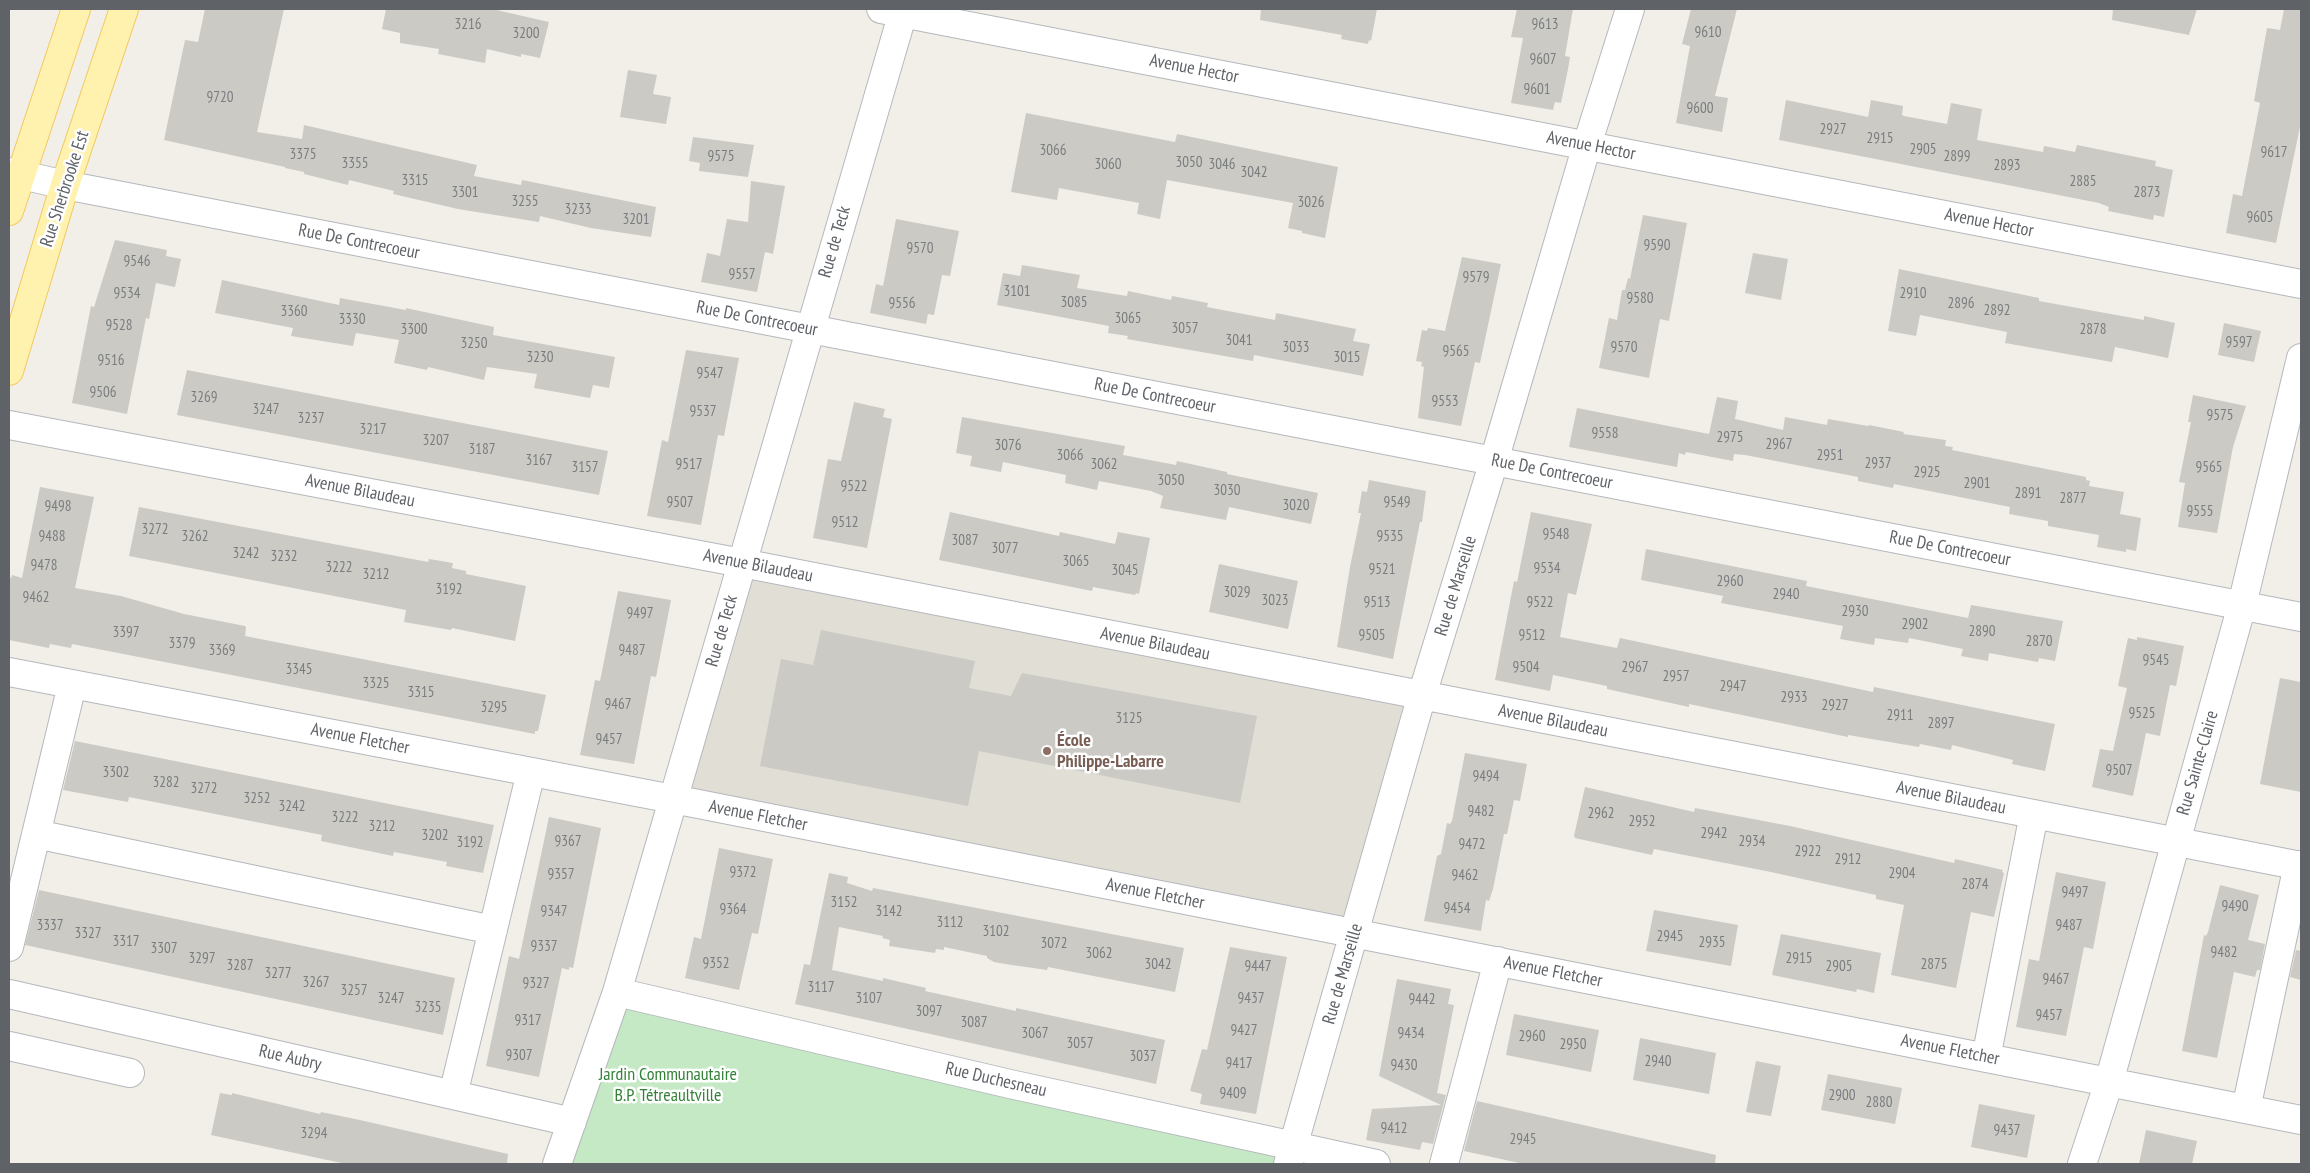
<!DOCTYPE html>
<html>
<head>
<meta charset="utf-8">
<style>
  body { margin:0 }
  #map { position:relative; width:2310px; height:1173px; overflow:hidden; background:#f1efe8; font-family:"PT Sans Narrow",sans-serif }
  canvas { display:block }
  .frame { position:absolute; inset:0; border:10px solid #5f6368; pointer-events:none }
</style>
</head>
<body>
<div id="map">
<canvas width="2310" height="1173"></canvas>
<div class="frame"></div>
</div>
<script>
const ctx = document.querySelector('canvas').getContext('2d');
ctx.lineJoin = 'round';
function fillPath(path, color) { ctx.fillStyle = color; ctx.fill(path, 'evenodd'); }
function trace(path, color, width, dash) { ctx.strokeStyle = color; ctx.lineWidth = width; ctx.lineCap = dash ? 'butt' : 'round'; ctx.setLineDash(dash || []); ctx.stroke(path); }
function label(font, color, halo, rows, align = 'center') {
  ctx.font = font + ' "PT Sans Narrow",sans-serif'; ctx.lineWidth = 5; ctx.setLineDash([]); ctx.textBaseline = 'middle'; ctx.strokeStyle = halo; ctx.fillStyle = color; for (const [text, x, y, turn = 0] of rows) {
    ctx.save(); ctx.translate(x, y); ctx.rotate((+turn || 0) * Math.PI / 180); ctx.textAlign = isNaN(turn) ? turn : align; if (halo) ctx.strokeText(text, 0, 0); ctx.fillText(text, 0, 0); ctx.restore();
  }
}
fillPath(new Path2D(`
  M742 563 1422 695 1354 933 673 799Z`), '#e1ded6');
fillPath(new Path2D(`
  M617 992 1293 1145 1288 1164H557Z`), '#c5e8c5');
fillPath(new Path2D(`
  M205 9H284L257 132 302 139 304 125 477 165 474 176 521 185 522 180 656 207 651 237 591 228 540 216 539 222 458 209 393 194 394 191 349 180 348 185 304 174V172L285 168V167L164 140 185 40 198 42Z
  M386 9H492L549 22 540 58 521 54V57L487 49 485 63 438 54 439 49 400 43V33L382 29Z
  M1261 9H1377L1371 41 1369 40 1368 44 1341 39 1342 35 1260 20Z
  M1517 9H1573L1565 56 1570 57 1568 69 1561 103 1555 102 1553 110 1511 103 1523 38 1511 37Z
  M1691 9H1737L1715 96 1728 98 1722 132 1676 123 1690 46 1682 44Z
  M2113 9H2197L2189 35 2112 20Z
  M2284 9H2301V122L2276 243 2226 233 2233 194 2242 196 2260 103 2254 101 2267 28 2280 30Z
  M628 70 657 75 653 94 671 97 666 124 620 117Z
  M1786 100 1868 117 1871 100 1903 106 1902 115 1904 116 1947 124 1951 103 1982 109 1977 140 2043 152 2044 146 2075 152 2077 145 2156 161 2155 166 2173 170 2164 217 2154 215 2153 220 2108 211 2109 207 2099 203 1779 140Z
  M1026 113 1175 142 1177 134 1338 167 1325 238 1302 233V231L1288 228 1293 203 1167 180 1160 219 1137 214 1139 203 1059 188 1057 200 1011 192Z
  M693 137 754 145 748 177 699 171 700 163 689 161Z
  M751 181 785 186 773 254 765 252 757 292 701 282 707 253 720 256 727 219 748 222Z
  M1643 215 1687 223 1669 321 1660 319 1649 378 1599 368 1609 318 1617 320 1622 290H1625L1628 278 1630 279Z
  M896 219 959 231 950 276 942 275 934 315 928 314 926 324 870 313 876 284 883 286Z
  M115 240 167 250 166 256 181 259 175 287 156 283 149 319 146 318 127 414 72 403 91 306 94 307Z
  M1753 253 1788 259 1781 300 1745 293Z
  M1462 257 1501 264 1480 363 1475 362 1461 426 1418 418 1424 367 1421 366 1422 362 1416 361 1422 330 1427 331 1428 328 1445 331Z
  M1022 265 1080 275 1077 288 1127 296 1128 291 1171 300 1172 296 1208 303 1207 307 1275 320 1276 313 1356 329 1353 341 1370 344 1363 376 1254 355 1253 361 1127 339 1128 336 1108 333 1109 326 997 305 1003 273 1020 276Z
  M1899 269 2039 298V301L2144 320V316L2175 323 2168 358 2115 347 2112 362 2005 343 2007 332 1920 315 1916 336 1888 331Z
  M222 280 339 305 340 298 406 310V308L494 327 493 335 615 357 609 388 593 385 590 398 534 388 537 374 487 367 484 380 428 367 427 370 394 363 399 340 356 333 353 346 291 336 293 328 215 313Z
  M2224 323 2261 331 2254 362 2218 355Z
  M686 350 739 358 724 436 718 435 701 525 647 516 662 440 668 442Z
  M187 370 608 451 599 495 177 415Z
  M2193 395 2246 406 2233 447 2217 533 2178 527 2185 483 2179 482 2191 422H2188Z
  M1717 397 1738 401 1735 419 1783 430 1785 417 1827 425 1828 419 1868 426 1869 425 1904 432 1903 434 1946 440 1945 446 1953 447 1952 450 2086 477V480L2090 481 2089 486 2124 492 2120 514 2141 518 2136 551 2126 549V552L2097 547 2099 535 2048 526V521L2009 514 2010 507 1894 484 1893 488 1858 481V477L1745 455 1734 454 1733 461 1686 452 1685 455 1679 453 1677 467 1569 447 1577 408 1709 434Z
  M854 402 885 409 883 417 892 419 867 548 813 538 828 459 841 461Z
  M962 417 1125 446 1123 455 1176 465 1177 461 1227 472V474L1318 493 1311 524 1229 507 1226 520 1160 508 1163 496 1151 491 1099 481 1097 490 1065 483 1066 475 1003 462 1001 472 970 466 972 456 956 453Z
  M1369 480 1426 491 1422 522H1420L1393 659 1337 647 1350 567 1361 513H1358L1362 491 1367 492Z
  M40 487 94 497 75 588 121 596 184 614 245 626 246 627 245 636 546 695 538 731H535V734L72 644 71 648 50 644 49 648 9 640V577L11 578 12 575 22 578Z
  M139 507 428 562 429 559 453 563 452 568 466 571V574L526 586 515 641 452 628 451 630 404 622 406 610 129 556Z
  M950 512 1059 536 1060 532 1115 544 1118 532 1150 538 1139 594 1136 593 1135 595 1093 587 1092 591 939 560Z
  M1531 512 1592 524 1576 595 1568 593 1560 637 1617 648 1620 638 1873 692 1874 687 2055 724 2045 771 2012 764 2013 760 1952 745 1951 750 1920 744 1919 747 1848 735V737L1689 704V707L1607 689V686L1553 675 1550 691 1495 680 1514 581 1517 582Z
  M1646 549 1807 581 1806 586 1968 618 1971 605 2063 621 2055 661 2039 658 2038 662 1989 653 1988 661 1961 656 1963 649 1909 638 1908 643 1875 638 1874 645 1840 639 1843 626 1721 603 1723 596 1641 580Z
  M1219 564 1298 581 1288 629 1209 612Z
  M618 591 671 600 656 677 651 676 634 764 580 755 595 680 600 681Z
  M821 630 975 661 969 688 1011 696 1022 673 1257 716 1240 803 979 751 968 806 760 766 781 659 813 665Z
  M2137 637 2184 646 2176 686 2170 685 2160 736 2146 733 2133 796 2092 787 2100 749 2113 751 2127 688 2118 686 2128 638 2137 640Z
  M2280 678 2301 682V792L2260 784Z
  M75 741 494 825 483 873 446 866 447 862 394 852 393 856 321 841 322 835 129 797 128 802 63 790Z
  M1465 753 1527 764 1520 801 1514 800 1507 834H1504L1493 889 1489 901 1486 900 1481 931 1424 921 1437 856 1441 854 1447 823 1450 824 1452 821Z
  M1585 787 1694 812 1695 808 1790 826 1954 863 1955 859 2003 870 2002 872 2004 873 1994 917 1971 912 1956 988 1891 975 1904 905 1876 899V895L1766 871 1654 849 1652 855 1575 838 1574 836Z
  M549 817 601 828 573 968 569 967V970L562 968 539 1077 486 1066 509 956 519 959Z
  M719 848 773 859 758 934 752 933 739 990 685 978 694 937 701 939Z
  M2056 872 2106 882 2093 949 2084 947 2066 1036 2016 1027 2029 959 2039 961Z
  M829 873 848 877 847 883 872 891 873 888 1184 948 1175 992 1048 967 1047 970 1005 964 994 962 987 958V956L944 947V950L936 949 935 953 889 946 890 940 882 938 883 936 839 927 832 970 883 981V978L926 988 925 991 1016 1011V1008L1165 1040 1156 1084 795 1004 804 964 810 965Z
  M2220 885 2259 895 2248 940 2265 944 2260 970H2257L2255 977 2234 972 2217 1058 2182 1051 2204 935 2206 936 2208 932Z
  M39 890 455 978 443 1035 25 945Z
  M1654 910 1738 925 1731 966 1646 951Z
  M1781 934 1881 953 1874 993 1857 989 1856 992 1772 975Z
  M1230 947 1287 957 1256 1114 1200 1104 1202 1094 1190 1091 1202 1049 1207 1050Z
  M2296 950 2301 951V980L2290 977Z
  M1397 979 1451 989 1448 1004 1454 1005 1437 1093 1446 1095 1433 1144 1422 1142 1420 1150 1366 1140 1372 1109 1441 1105 1379 1076Z
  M1514 1014 1599 1030 1591 1072 1506 1055Z
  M1640 1038 1716 1053 1709 1094 1633 1080Z
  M1756 1061 1781 1066 1771 1116 1746 1112Z
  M1828 1074 1902 1088 1895 1124 1821 1110Z
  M220 1093 232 1095V1093L320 1114 321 1112 360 1120 508 1154 507 1164H346L211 1135Z
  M1477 1101 1716 1155 1715 1164H1524L1464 1151Z
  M1979 1104 2035 1115 2027 1158 1971 1147Z
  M2146 1130 2197 1141 2192 1164H2139Z`), '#cccac5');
const minor = new Path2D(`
  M881 9 2301 284
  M9 172 65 185 2301 617
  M9 425 742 563 2301 866
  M9 672 673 799 2301 1120
  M36 834 493 930
  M9 947 72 685
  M617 992 1010 1084 1376 1164
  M9 994 572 1122
  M9 1046 130 1073
  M1986 1058 2034 814
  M453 1095 531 772
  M2246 1109 2298 865
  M557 1164 617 992 904 9
  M1288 1164 1422 695 1494 461 1587 145 1630 9
  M1444 1164 1498 961
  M2082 1164 2109 1082 2242 605 2301 358`);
const major = new Path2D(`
  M9 211 76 9
  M9 371 65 185 124 9`);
trace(minor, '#b5b8bc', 30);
trace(major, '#f2c960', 30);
trace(minor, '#fff', 28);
trace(major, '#fff2af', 28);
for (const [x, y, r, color] of [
  [1047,751,5,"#8d6e63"]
]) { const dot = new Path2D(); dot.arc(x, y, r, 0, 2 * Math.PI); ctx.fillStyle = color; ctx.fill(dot); trace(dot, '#fff', 2); }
label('15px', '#7a7d7f', null, [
  ["3216",468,25],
  ["9613",1545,25],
  ["9610",1708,33],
  ["3200",526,34],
  ["9607",1543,60],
  ["9601",1537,90],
  ["9720",220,98],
  ["9600",1700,109],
  ["2927",1833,130],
  ["2915",1880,139],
  ["2905",1923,150],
  ["3066",1053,151],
  ["9617",2274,153],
  ["3375",303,155],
  ["9575",721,157],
  ["2899",1957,157],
  ["3050",1189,163],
  ["3355",355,164],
  ["3060",1108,165],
  ["3046",1222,165],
  ["2893",2007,166],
  ["3042",1254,173],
  ["3315",415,181],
  ["2885",2083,182],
  ["3301",465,193],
  ["2873",2147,193],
  ["3255",525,202],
  ["3026",1311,203],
  ["3233",578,210],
  ["9605",2260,218],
  ["3201",636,220],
  ["9590",1657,246],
  ["9570",920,249],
  ["9546",137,262],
  ["9557",742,275],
  ["9579",1476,278],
  ["3101",1017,292],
  ["9534",127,294],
  ["2910",1913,294],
  ["9580",1640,299],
  ["3085",1074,303],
  ["9556",902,304],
  ["2896",1961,304],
  ["2892",1997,311],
  ["3360",294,312],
  ["3065",1128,319],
  ["3330",352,320],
  ["9528",119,326],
  ["3057",1185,329],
  ["3300",414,330],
  ["2878",2093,330],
  ["3041",1239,341],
  ["9597",2239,343],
  ["3250",474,344],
  ["3033",1296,348],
  ["9570",1624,348],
  ["9565",1456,352],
  ["3230",540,358],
  ["3015",1347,358],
  ["9516",111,361],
  ["9547",710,374],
  ["9506",103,393],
  ["3269",204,398],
  ["9553",1445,402],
  ["3247",266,410],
  ["9537",703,412],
  ["9575",2220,416],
  ["3237",311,419],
  ["3217",373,430],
  ["9558",1605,434],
  ["2975",1730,438],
  ["3207",436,441],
  ["2967",1779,445],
  ["3076",1008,446],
  ["3187",482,450],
  ["3066",1070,456],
  ["2951",1830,456],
  ["3167",539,461],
  ["2937",1878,464],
  ["9517",689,465],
  ["3062",1104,465],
  ["3157",585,468],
  ["9565",2209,468],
  ["2925",1927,473],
  ["3050",1171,481],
  ["2901",1977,484],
  ["9522",854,487],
  ["3030",1227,491],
  ["2891",2028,494],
  ["2877",2073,499],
  ["9507",680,503],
  ["9549",1397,503],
  ["3020",1296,506],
  ["9498",58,507],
  ["9555",2200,512],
  ["9512",845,523],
  ["3272",155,530],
  ["9548",1556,535],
  ["9488",52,537],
  ["3262",195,537],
  ["9535",1390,537],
  ["3087",965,541],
  ["3077",1005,549],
  ["3242",246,554],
  ["3232",284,557],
  ["3065",1076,562],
  ["9478",44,566],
  ["3222",339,568],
  ["9534",1547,569],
  ["9521",1382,570],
  ["3045",1125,571],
  ["3212",376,575],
  ["2960",1730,582],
  ["3192",449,590],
  ["3029",1237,593],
  ["2940",1786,595],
  ["9462",36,598],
  ["3023",1275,601],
  ["9513",1377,603],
  ["9522",1540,603],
  ["2930",1855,612],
  ["9497",640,614],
  ["2902",1915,625],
  ["2890",1982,632],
  ["3397",126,633],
  ["9505",1372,636],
  ["9512",1532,636],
  ["2870",2039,642],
  ["3379",182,644],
  ["3369",222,651],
  ["9487",632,651],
  ["9545",2156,661],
  ["9504",1526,668],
  ["2967",1635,668],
  ["3345",299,670],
  ["2957",1676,677],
  ["3325",376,684],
  ["2947",1733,687],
  ["3315",421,693],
  ["2933",1794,698],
  ["9467",618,705],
  ["2927",1835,706],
  ["3295",494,708],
  ["9525",2142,714],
  ["2911",1900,716],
  ["3125",1129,719],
  ["2897",1941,724],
  ["9457",609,740],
  ["9507",2119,771],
  ["3302",116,773],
  ["9494",1486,777],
  ["3282",166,783],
  ["3272",204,789],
  ["3252",257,799],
  ["3242",292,807],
  ["9482",1481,812],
  ["2962",1601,814],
  ["3222",345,818],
  ["2952",1642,822],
  ["3212",382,827],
  ["2942",1714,834],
  ["3202",435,836],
  ["9367",568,842],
  ["2934",1752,842],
  ["3192",470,843],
  ["9472",1472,845],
  ["2922",1808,852],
  ["2912",1848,860],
  ["9372",743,873],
  ["2904",1902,874],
  ["9357",561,875],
  ["9462",1465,876],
  ["2874",1975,885],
  ["9497",2075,893],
  ["3152",844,903],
  ["9490",2235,907],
  ["9454",1457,909],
  ["9364",733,910],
  ["9347",554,912],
  ["3142",889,912],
  ["3112",950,923],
  ["3337",50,926],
  ["9487",2069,926],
  ["3102",996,932],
  ["3327",88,934],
  ["2945",1670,937],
  ["3317",126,942],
  ["2935",1712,943],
  ["3072",1054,944],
  ["9337",544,947],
  ["3307",164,949],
  ["9482",2224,953],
  ["3062",1099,954],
  ["3297",202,959],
  ["2915",1799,959],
  ["9352",716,964],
  ["3042",1158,965],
  ["2875",1934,965],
  ["3287",240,966],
  ["9447",1258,967],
  ["2905",1839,967],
  ["3277",278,974],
  ["9467",2056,980],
  ["3267",316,983],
  ["9327",536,984],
  ["3117",821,988],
  ["3257",354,991],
  ["3247",391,999],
  ["3107",869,999],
  ["9437",1251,999],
  ["9442",1422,1000],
  ["3235",428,1008],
  ["3097",929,1012],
  ["9457",2049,1016],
  ["9317",528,1021],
  ["3087",974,1023],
  ["9427",1244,1031],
  ["3067",1035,1034],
  ["9434",1411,1034],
  ["2960",1532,1037],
  ["3057",1080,1044],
  ["2950",1573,1045],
  ["9307",519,1056],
  ["3037",1143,1057],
  ["2940",1658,1062],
  ["9417",1239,1064],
  ["9430",1404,1066],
  ["9409",1233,1094],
  ["2900",1842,1096],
  ["2880",1879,1103],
  ["9412",1394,1129],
  ["9437",2007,1131],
  ["3294",314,1134],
  ["2945",1523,1140]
]);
label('18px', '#5f6368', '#fff', [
  ["Avenue Hector",1194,69,11],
  ["Avenue Hector",1591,146,11],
  ["Rue Sherbrooke Est",65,189,-72],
  ["Avenue Hector",1989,223,11],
  ["Rue De Contrecoeur",359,242,11],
  ["Rue de Teck",835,242,-74],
  ["Rue De Contrecoeur",757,319,11],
  ["Rue De Contrecoeur",1155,396,11],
  ["Rue De Contrecoeur",1552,472,11],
  ["Avenue Bilaudeau",360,491,11],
  ["Rue De Contrecoeur",1950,549,11],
  ["Avenue Bilaudeau",758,566,11],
  ["Rue de Marseille",1456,586,-73],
  ["Rue de Teck",722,631,-74],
  ["Avenue Bilaudeau",1155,644,11],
  ["Avenue Bilaudeau",1553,721,11],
  ["Avenue Fletcher",360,739,11],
  ["Rue Sainte-Claire",2198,763,-74],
  ["Avenue Bilaudeau",1951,798,11],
  ["Avenue Fletcher",758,816,11],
  ["Avenue Fletcher",1155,894,11],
  ["Avenue Fletcher",1553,972,11],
  ["Rue de Marseille",1343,974,-74],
  ["Avenue Fletcher",1950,1050,11],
  ["Rue Aubry",290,1058,13],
  ["Rue Duchesneau",996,1080,13]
]);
label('bold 18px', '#785e54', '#fff', [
  ["École",1057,741],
  ["Philippe-Labarre",1057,762]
], 'left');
label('18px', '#348238', '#fff', [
  ["Jardin Communautaire",668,1075],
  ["B.P. Tétreaultville",668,1096]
]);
</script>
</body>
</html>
